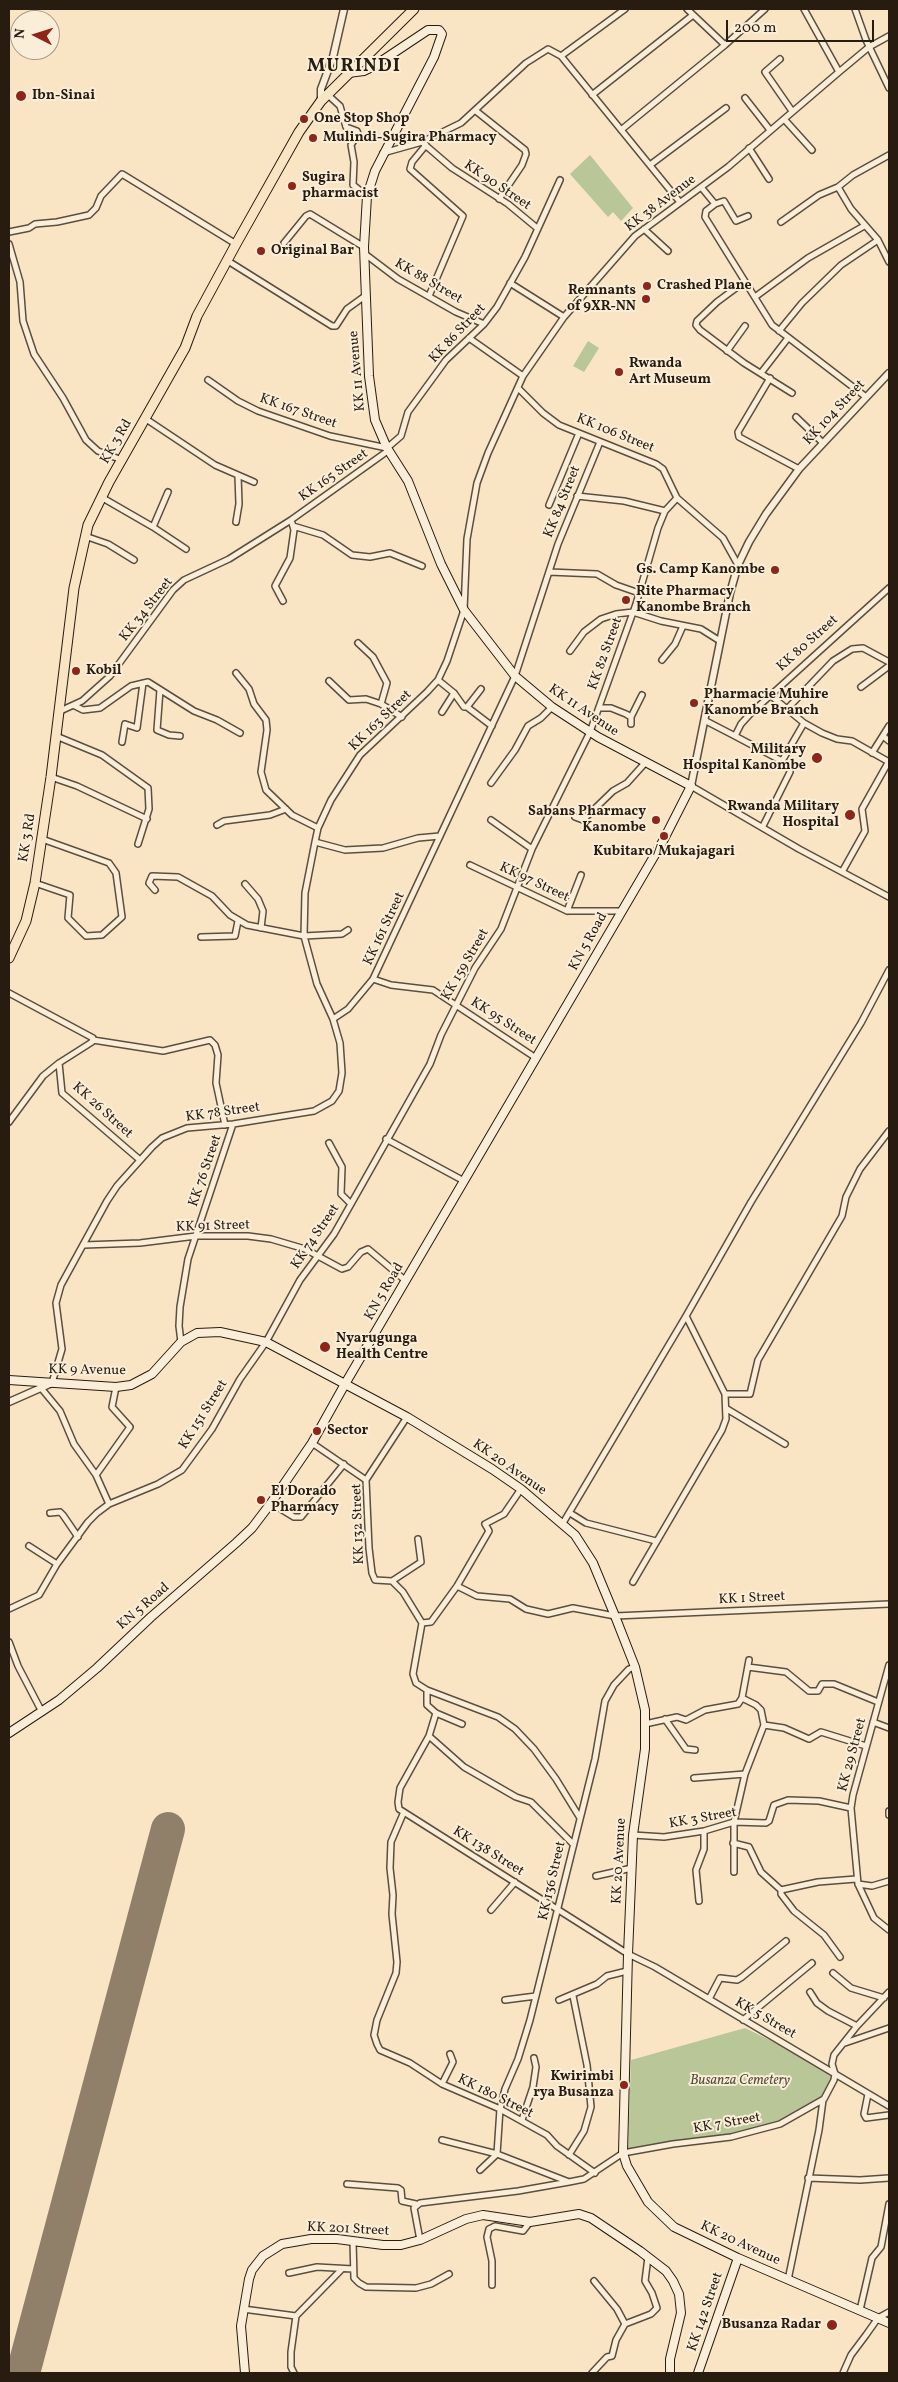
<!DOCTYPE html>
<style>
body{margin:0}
#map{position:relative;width:898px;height:2382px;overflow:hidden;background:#f9e5c4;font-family:Vollkorn,serif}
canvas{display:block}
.frame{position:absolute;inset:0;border:10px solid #281c11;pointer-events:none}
.north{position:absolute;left:10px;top:10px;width:50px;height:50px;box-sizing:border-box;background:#fbeed9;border:1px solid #a79a89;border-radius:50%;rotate:275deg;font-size:14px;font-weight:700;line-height:20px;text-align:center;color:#281c11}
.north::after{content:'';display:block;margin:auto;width:18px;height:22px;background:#8f2418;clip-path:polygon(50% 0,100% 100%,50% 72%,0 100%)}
.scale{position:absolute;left:726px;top:20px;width:148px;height:22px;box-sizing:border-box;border:2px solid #281c11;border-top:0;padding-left:6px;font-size:15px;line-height:18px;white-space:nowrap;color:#281c11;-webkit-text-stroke:4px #fbeed9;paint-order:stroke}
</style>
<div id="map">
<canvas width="898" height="2382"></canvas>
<div class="frame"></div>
<div class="north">N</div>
<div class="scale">200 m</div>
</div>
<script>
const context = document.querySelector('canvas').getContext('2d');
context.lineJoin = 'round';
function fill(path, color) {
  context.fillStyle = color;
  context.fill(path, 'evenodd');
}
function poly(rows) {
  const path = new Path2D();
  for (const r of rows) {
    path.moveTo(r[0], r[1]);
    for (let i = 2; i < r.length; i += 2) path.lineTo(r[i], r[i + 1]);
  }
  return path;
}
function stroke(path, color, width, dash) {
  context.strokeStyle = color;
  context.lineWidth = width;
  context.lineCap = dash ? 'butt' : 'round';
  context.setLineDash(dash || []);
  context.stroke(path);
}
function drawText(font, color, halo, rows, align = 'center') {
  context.font = font + ' Vollkorn,serif';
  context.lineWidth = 4;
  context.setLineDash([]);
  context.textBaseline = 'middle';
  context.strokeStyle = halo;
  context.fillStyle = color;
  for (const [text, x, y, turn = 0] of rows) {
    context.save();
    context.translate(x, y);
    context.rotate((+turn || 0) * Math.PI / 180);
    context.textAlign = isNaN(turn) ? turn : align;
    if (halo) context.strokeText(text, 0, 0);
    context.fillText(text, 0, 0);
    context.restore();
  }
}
fill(poly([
 [590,155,633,208,621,221,613,212,608,217,570,174],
 [588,341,599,348,584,372,573,366],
 [745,2028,790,2050,830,2074,831,2078,826,2093,819,2100,777,2123,706,2141,628,2153,631,2060]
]), '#b8c698');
stroke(poly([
 [23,2373,168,1829]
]), '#90806a', 34);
const minor = poly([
 [687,9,725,45],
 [804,9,839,72],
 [855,9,866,40,889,88],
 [561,56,625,9],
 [780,59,765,72,792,111],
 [328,95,340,106,346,127,357,131,358,134,351,145,354,162,353,185,367,196],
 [592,95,693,15],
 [745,98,770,130],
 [476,111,525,150,526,154,522,165,499,199],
 [784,119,812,150],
 [621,130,725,45,765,9],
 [424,144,452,168,508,204,537,228],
 [426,145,412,162,410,169,463,216,429,296],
 [749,148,769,179],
 [383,153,422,142,461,123,526,63,548,49,561,56,679,201],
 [889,155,853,175,838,187,851,209,878,240,889,262],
 [650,165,726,108],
 [701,187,715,204,706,211,705,217,772,325,866,397],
 [715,204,724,201,736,221,748,216],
 [781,222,819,195,838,187],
 [644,229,668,251],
 [9,232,29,228,35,224,57,222,89,215,96,208,101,196,122,174,236,244],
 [284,243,306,216,310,214,364,247],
 [9,244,20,282,23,321,34,354,63,398,86,440,98,451,122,460],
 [365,254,398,279,456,312,484,324],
 [228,261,332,326,336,326,347,309,365,296],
 [744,282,717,302,697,321,696,325,700,330,744,363,792,393],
 [510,283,564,317],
 [755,297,808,258,864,226],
 [779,331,802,303,841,265,878,240],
 [469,338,523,376],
 [727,351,745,326],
 [761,373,788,338],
 [770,378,738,432,739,437,799,469],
 [208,380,238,401,258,411,330,436,387,448,401,436,408,412,446,360,484,324,497,307,525,257,560,180],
 [518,388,543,413,559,425,656,464,663,469,677,498,723,538,738,565],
 [796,417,823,443],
 [146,419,215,465,254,482],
 [577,496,624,501,665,511],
 [101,497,153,527,168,492],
 [549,505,579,433],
 [236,522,239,504,238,476],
 [293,526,323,535,352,555,370,557,390,553,422,566],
 [153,527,186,549],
 [85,536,108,544,134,560],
 [549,572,597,574,616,585,639,593],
 [283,601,275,586,290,558,294,530,292,523],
 [358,643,373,657,387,683,381,704],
 [570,651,584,632,601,619,616,614,633,612,661,621,701,629,720,641],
 [662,660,675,644,683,626],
 [236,673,249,689,254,704,266,720,267,730,261,772,266,790,292,815,318,828],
 [438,680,454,693,464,707,467,707,481,689],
 [329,681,349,700,366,699,381,704,402,717],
 [861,687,889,666],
 [160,690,157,730,169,735,180,736],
 [770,695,804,723,822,733,837,739,852,741,889,762],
 [75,706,83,710,100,708,131,686,148,682,194,711,217,720,240,733],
 [467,707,492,726],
 [599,708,611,708,626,714,631,717,631,724],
 [787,709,833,661,852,649,863,648,889,662],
 [58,712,82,701,110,676,173,590,184,580,229,559,291,520,389,450],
 [442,712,454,693],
 [631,717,642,695],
 [706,721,735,736,741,724,751,713,889,588],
 [56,736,102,755,148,788,149,809,138,844],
 [735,736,782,761,804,723],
 [883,736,889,741],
 [122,742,125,724,137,728,143,683],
 [872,753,889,726],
 [51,777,77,786,147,819],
 [491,783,515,750,528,726,541,718,552,707],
 [691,786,799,849,889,897],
 [575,817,583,820,613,791,627,783,645,763],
 [491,820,532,849],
 [217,825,224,821,270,815,286,809],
 [763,826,790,772,790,769,782,761],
 [315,842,345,850,383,848,418,838,440,836],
 [470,865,567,911,620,911],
 [842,872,865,831,862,809,889,761],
 [35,883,70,895,68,918,86,936,102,935,122,917,116,873,109,863,42,839],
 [245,884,258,899,263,911,261,928],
 [155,890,149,883,152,876,178,877,212,896,230,915,247,925,304,936,342,934,348,930],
 [567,911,581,875],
 [201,937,235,936,238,921],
 [373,979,391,985,433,990,536,1058],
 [9,993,93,1038,92,1042,59,1063,62,1093,140,1160],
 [333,1019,348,1009,373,979,515,676,558,544,600,442],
 [93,1040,163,1051,210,1040,215,1045,218,1055,216,1083,225,1125],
 [9,1122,43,1076,59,1063],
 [386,1139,464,1181],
 [351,1204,430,1064,441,1035,475,968,501,929,532,849,590,732,636,604,658,528,665,511,677,498],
 [84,1245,140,1243,196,1236,248,1236,271,1239,305,1249,342,1269,348,1267,361,1252,368,1249,406,1281],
 [181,1342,179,1326,180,1307,188,1259,233,1124],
 [52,1383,62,1349,56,1303,61,1285,107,1201,117,1186,152,1147,162,1138,187,1128,233,1124,314,1111,332,1101,339,1091,342,1073,340,1043,333,1019,317,984,304,936,305,893,315,842,318,828,331,800,360,755,427,692,438,680,447,661,464,610,467,539,477,483,488,453,523,376,564,317,635,236,728,167,839,72,869,47,889,36],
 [41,1388,60,1411,74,1444,96,1475],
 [725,1394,750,1394,758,1360,842,1216,846,1197,860,1169,889,1131],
 [727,1409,785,1444],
 [312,1443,366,1480],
 [271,1503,294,1517,301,1517,344,1464],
 [109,1504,96,1475,130,1427,112,1407,116,1387],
 [50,1513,60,1512,63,1515,78,1537],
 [570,1513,586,1523,656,1541],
 [563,1523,686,1316],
 [418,1539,421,1562,392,1581,403,1592,422,1623,413,1674,416,1683,427,1690,427,1705,436,1713,429,1736,400,1788,398,1802,399,1809,628,1954,655,1967,889,2106],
 [29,1546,57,1564],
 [392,1581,375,1580,372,1573,369,1548,366,1480,407,1417],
 [633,1582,722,1430,726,1419,725,1394,686,1316,751,1202,861,1023,889,970],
 [457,1586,477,1596,510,1599,526,1609,548,1614,573,1608,615,1616,889,1604],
 [9,1609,39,1595,57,1564,88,1522,97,1513,109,1504,158,1484,182,1470,212,1429,240,1379,266,1342,300,1280,334,1234,351,1204,341,1194,342,1167,329,1143],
 [422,1623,431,1622,457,1586,489,1531,485,1524,504,1514,521,1489],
 [9,1642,18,1666,42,1712],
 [889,1665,853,1795,851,1808,858,1884,874,1918,889,1930],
 [635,1667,629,1669,614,1685,605,1701,595,1759,530,2020,518,2059,505,2089,500,2109,497,2154,569,2182,584,2179,623,2153,673,2144,731,2137,780,2124,824,2099,834,2080,835,2074,832,2064,834,2055,857,2026,889,1992],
 [748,1667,786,1672,809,1691,818,1691,822,1684,834,1684,878,1702],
 [427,1690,498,1717,515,1729,534,1749,556,1779,580,1818],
 [742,1698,756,1705,761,1710,764,1725],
 [436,1713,462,1724],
 [665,1719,686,1749,695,1750],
 [873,1722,889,1728],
 [645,1724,677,1717,686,1720,705,1710,738,1704,742,1698,749,1660],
 [429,1736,464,1767,516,1797,531,1802,573,1844],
 [694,1778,745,1774],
 [889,1811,889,1815],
 [403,1814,391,1842,390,1868,393,1895,392,1914,397,1962,396,1973,377,2020,374,2035,377,2044,380,2050,410,2063,442,2084,500,2109,547,2135,557,2146,595,2173],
 [633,1835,664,1837,704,1831,734,1822,766,1823,769,1821,774,1805,788,1800,819,1801,851,1808],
 [733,1843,749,1847,761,1872,781,1890,781,1894,794,1911,824,1935,840,1957],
 [734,1872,734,1822,745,1774,764,1725,784,1728,809,1739,821,1732,866,1746],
 [596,1876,632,1868],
 [858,1884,872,1886,889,1881],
 [781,1890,818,1882,856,1879],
 [699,1901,696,1870,704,1849,704,1831],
 [491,1910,515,1882],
 [833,1973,851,1988,884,1998],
 [810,1992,817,2003,828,2011,857,2026],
 [709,1999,720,1978,737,1980,742,1977,786,1941],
 [505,2000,536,1996],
 [559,2000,597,1984,607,1976,627,1971],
 [743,2020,812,1963],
 [845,2043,889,2028],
 [442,2084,453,2062,450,2054],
 [868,2094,864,2114,866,2118,889,2115],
 [522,2120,533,2087,536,2067,534,2058],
 [442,2140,497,2154,480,2170],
 [569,2155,584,2131,591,2107,587,2065,573,1996],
 [808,2178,860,2180,889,2178],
 [347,2184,398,2188,401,2190,402,2201,416,2204],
 [420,2240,414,2208,420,2203,518,2191,569,2182],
 [353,2241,354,2278,359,2283,366,2287,416,2288,431,2284,449,2274],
 [289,2273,317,2267,353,2269],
 [788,2280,819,2130,823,2100],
 [594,2281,617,2309,625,2324],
 [492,2285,492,2261,487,2237,489,2229,495,2226,523,2231,530,2222],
 [243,2309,296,2316,342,2269],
 [860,2310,872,2258,881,2247,889,2204],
 [294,2373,291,2367,291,2352,296,2316],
 [592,2373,607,2357,612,2356,616,2340,625,2324,651,2314,657,2308,652,2293,645,2281,648,2257],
 [843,2373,851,2355,866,2335,878,2318,889,2312]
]);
const tertiary = poly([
 [321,101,321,89,333,57,344,9],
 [691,786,730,593,738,565,749,542,766,514,799,469,889,373],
 [9,1402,52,1383]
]);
const secondary = poly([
 [9,1380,116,1387,131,1385,152,1374,181,1342,197,1333,220,1332,266,1342,407,1417,492,1469,521,1489,575,1535,593,1563,615,1616,635,1667,645,1710,645,1749,633,1835,628,1954,623,2153,627,2166,648,2202,674,2227,738,2258,889,2323],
 [9,1733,59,1700,97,1668,151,1617,236,1543,252,1528,271,1503,312,1443,345,1384,663,841,691,786,598,737,552,707,515,676,464,610,441,564,408,481,387,448,375,420,369,376,364,247,367,196,375,171,434,57,442,34,439,30,428,30,374,66,364,71,348,73],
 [245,2373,241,2326,249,2279,252,2270,263,2256,282,2244,311,2239,337,2239,383,2245,401,2245,420,2240,466,2219,483,2215,530,2222,579,2214,591,2218,640,2251,666,2271,673,2281,679,2294,681,2313,670,2359,670,2373],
 [698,2373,738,2258]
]);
const trunk = poly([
 [9,958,26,921,35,883,51,777,74,588,88,525,109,482,185,348,197,316,236,244,299,132,321,101,414,9]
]);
stroke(minor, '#5c4e3e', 8);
stroke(tertiary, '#5c4e3e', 9);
stroke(secondary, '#281c11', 10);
stroke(trunk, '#281c11', 11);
stroke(minor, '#fbeed9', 5);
stroke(tertiary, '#fbeed9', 6);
stroke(secondary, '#fbeed9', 8);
stroke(trunk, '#f9e5c4', 9);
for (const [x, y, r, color] of [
 [21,96,6,"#8f2418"],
 [304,119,5,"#8f2418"],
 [313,138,5,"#8f2418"],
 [292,186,5,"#8f2418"],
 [261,251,5,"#8f2418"],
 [647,286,5,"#8f2418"],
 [646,299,5,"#8f2418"],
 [619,372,5,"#8f2418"],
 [775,570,5,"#8f2418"],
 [626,600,5,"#8f2418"],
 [76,671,5,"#8f2418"],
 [694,703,5,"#8f2418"],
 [817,758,6,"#8f2418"],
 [850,815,6,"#8f2418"],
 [656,820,5,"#8f2418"],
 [664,836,5,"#8f2418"],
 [325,1347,6,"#8f2418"],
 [317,1431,5,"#8f2418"],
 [261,1500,5,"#8f2418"],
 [624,2085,5,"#8f2418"],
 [832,2325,6,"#8f2418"]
]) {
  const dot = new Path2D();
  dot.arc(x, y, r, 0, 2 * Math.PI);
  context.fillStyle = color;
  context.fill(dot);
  stroke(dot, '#fbeed9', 2);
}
drawText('bold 14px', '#281c11', '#fbeed9', [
 ["Ibn-Sinai",32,96],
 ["One Stop Shop",314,119],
 ["Mulindi-Sugira Pharmacy",323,138],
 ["Sugira",302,178],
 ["pharmacist",302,194],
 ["Original Bar",271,251],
 ["Crashed Plane",657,286],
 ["Remnants",636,291,"right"],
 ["of 9XR-NN",636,307,"right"],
 ["Rwanda",629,364],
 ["Art Museum",629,380],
 ["Gs. Camp Kanombe",765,570,"right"],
 ["Rite Pharmacy",636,592],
 ["Kanombe Branch",636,608],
 ["Kobil",86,671],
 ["Pharmacie Muhire",704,695],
 ["Kanombe Branch",704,711],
 ["Military",806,750,"right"],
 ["Hospital Kanombe",806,766,"right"],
 ["Rwanda Military",839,807,"right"],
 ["Hospital",839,823,"right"],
 ["Sabans Pharmacy",646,812,"right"],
 ["Kanombe",646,828,"right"],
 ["Kubitaro/Mukajagari",664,852,"center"],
 ["Nyarugunga",336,1339],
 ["Health Centre",336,1355],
 ["Sector",327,1431],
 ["El Dorado",271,1492],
 ["Pharmacy",271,1508],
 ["Kwirimbi",614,2077,"right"],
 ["rya Busanza",614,2093,"right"],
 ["Busanza Radar",821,2325,"right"]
], 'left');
drawText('14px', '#281c11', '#fbeed9', [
 ["KK 90 Street",497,186,34],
 ["KK 38 Avenue",661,204,-37],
 ["KK 88 Street",428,282,30],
 ["KK 86 Street",458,334,-47],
 ["KK 11 Avenue",358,371,-95],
 ["KK 167 Street",298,412,19],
 ["KK 104 Street",835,413,-47],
 ["KK 106 Street",615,434,22],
 ["KK 3 Rd",117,442,-60],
 ["KK 165 Street",334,476,-35],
 ["KK 84 Street",563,502,-68],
 ["KK 34 Street",147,610,-52],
 ["KK 80 Street",808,644,-42],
 ["KK 82 Street",606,654,-70],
 ["KK 11 Avenue",583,711,34],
 ["KK 163 Street",381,721,-44],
 ["KK 3 Rd",28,838,-81],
 ["KK 97 Street",534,883,25],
 ["KK 161 Street",385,929,-65],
 ["KN 5 Road",589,942,-61],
 ["KK 159 Street",466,965,-60],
 ["KK 95 Street",503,1022,33],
 ["KK 26 Street",102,1111,42],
 ["KK 78 Street",223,1113,-8],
 ["KK 76 Street",206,1171,-71],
 ["KK 91 Street",213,1227,-2],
 ["KK 74 Street",316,1237,-56],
 ["KN 5 Road",385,1292,-60],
 ["KK 9 Avenue",87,1371,1],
 ["KK 151 Street",204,1415,-58],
 ["KK 20 Avenue",509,1468,35],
 ["KK 132 Street",359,1524,-92],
 ["KK 1 Street",752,1599,-3],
 ["KN 5 Road",144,1607,-41],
 ["KK 29 Street",853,1755,-75],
 ["KK 3 Street",703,1819,-10],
 ["KK 138 Street",488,1852,32],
 ["KK 20 Avenue",620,1861,-87],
 ["KK 136 Street",553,1881,-77],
 ["KK 5 Street",765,2019,30],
 ["KK 180 Street",495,2097,26],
 ["KK 7 Street",727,2124,-10],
 ["KK 201 Street",348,2230,3],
 ["KK 20 Avenue",740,2244,25],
 ["KK 142 Street",706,2312,-71]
]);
drawText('italic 14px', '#534f3a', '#fbeed9', [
 ["Busanza Cemetery",740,2081]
]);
context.letterSpacing = '1px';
drawText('bold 19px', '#281c11', '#fbeed9', [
 ["MURINDI",354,68]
]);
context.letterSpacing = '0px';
</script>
